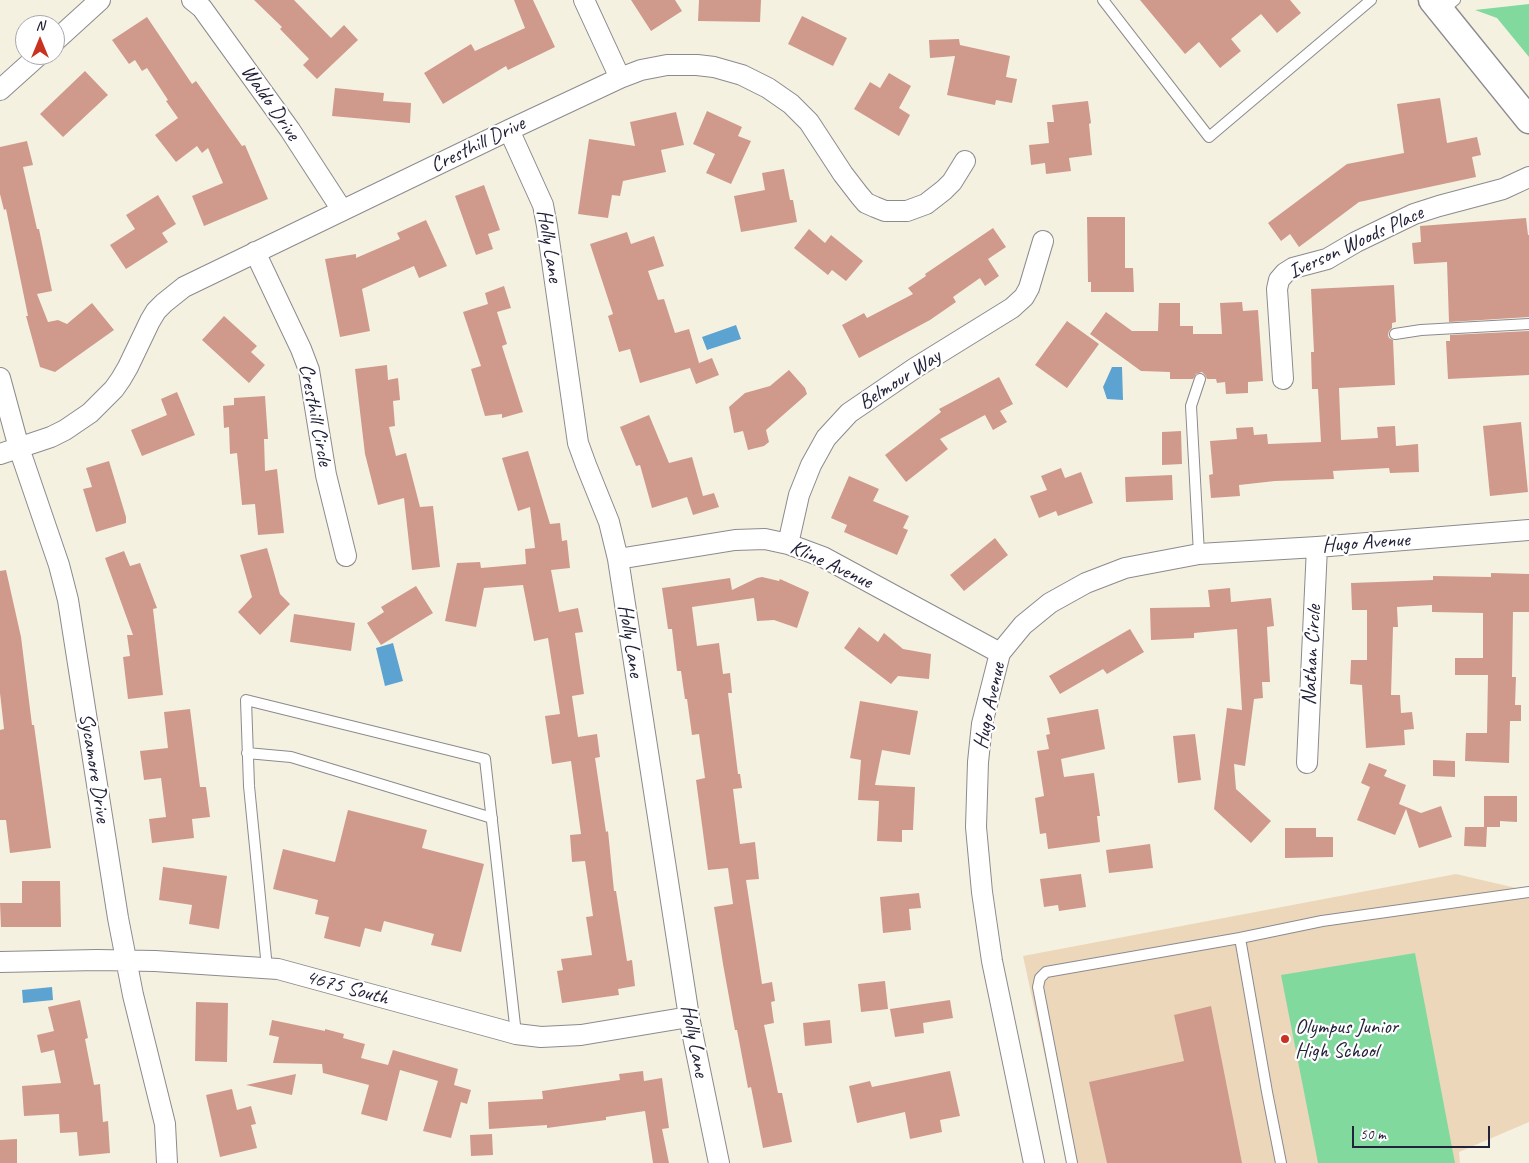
<!DOCTYPE html>
<style>
body{margin:0}
#map{position:relative;width:1529px;height:1163px;overflow:hidden;background:#f5f1e1;font-family:Caveat,sans-serif}
canvas{display:block}
.north{position:absolute;left:15px;top:15px;width:50px;height:50px;box-sizing:border-box;background:#fff;border:1px solid #a7a7b1;border-radius:50%;rotate:0deg;font-size:14px;font-weight:700;line-height:20px;text-align:center;color:#22223b}
.north::after{content:'';display:block;margin:auto;width:18px;height:22px;background:#c8321e;clip-path:polygon(50% 0,100% 100%,50% 72%,0 100%)}
.scale{position:absolute;left:1352px;top:1126px;width:138px;height:22px;box-sizing:border-box;border:2px solid #22223b;border-top:0;padding-left:6px;font-size:15px;line-height:18px;white-space:nowrap;color:#22223b;-webkit-text-stroke:4px #fff;paint-order:stroke}
</style>
<div id="map">
<canvas width="1529" height="1163"></canvas>
<div class="north">N</div>
<div class="scale">50 m</div>
</div>
<script>
const context = document.querySelector('canvas').getContext('2d');
context.lineJoin = 'round';
function fill(path, color) {
  context.fillStyle = color;
  context.fill(path, 'evenodd');
}
function poly(rows) {
  const path = new Path2D();
  for (const r of rows) {
    path.moveTo(r[0], r[1]);
    for (let i = 2; i < r.length; i += 2) path.lineTo(r[i], r[i + 1]);
  }
  return path;
}
function stroke(path, color, width, dash) {
  context.strokeStyle = color;
  context.lineWidth = width;
  context.lineCap = dash ? 'butt' : 'round';
  context.setLineDash(dash || []);
  context.stroke(path);
}
function drawText(font, color, halo, rows, align = 'center') {
  context.font = font + ' Caveat,sans-serif';
  context.lineWidth = 4.5;
  context.setLineDash([]);
  context.textBaseline = 'middle';
  context.strokeStyle = halo;
  context.fillStyle = color;
  for (const [text, x, y, turn = 0] of rows) {
    context.save();
    context.translate(x, y);
    context.rotate((+turn || 0) * Math.PI / 180);
    context.textAlign = isNaN(turn) ? turn : align;
    if (halo) context.strokeText(text, 0, 0);
    context.fillText(text, 0, 0);
    context.restore();
  }
}
fill(poly([
 [1456,874,1529,891,1529,1122,1459,1152,1460,1163,1068,1163,1023,956]
]), '#edd7bb');
fill(poly([
 [1529,4,1529,57,1497,18,1475,10],
 [1415,953,1455,1163,1318,1163,1281,975]
]), '#81d99e');
fill(poly([
 [736,325,741,339,707,350,702,337],
 [1112,367,1122,367,1123,400,1107,399,1103,387],
 [393,643,403,681,385,686,376,648],
 [52,987,53,1000,23,1003,22,990]
]), '#5ca3d2');
fill(poly([
 [254,0,294,0,331,38,344,25,358,40,317,79,303,65,309,59,280,29,282,27],
 [514,0,533,0,555,47,508,70,506,66,443,104,424,73,471,44,475,51,525,28],
 [631,0,675,0,682,11,651,31],
 [699,0,761,0,760,22,698,21],
 [1140,0,1290,0,1301,13,1277,33,1261,14,1231,39,1241,51,1220,68,1199,42,1185,54],
 [802,16,847,38,833,66,788,44],
 [147,17,192,84,196,81,242,146,245,145,268,199,204,226,192,196,223,183,208,148,202,153,197,146,176,162,155,135,178,118,166,101,168,100,147,68,142,71,135,60,129,64,112,40],
 [959,39,960,45,1010,56,1006,77,1017,79,1012,103,996,100,995,105,947,95,955,56,930,58,929,40],
 [85,71,108,95,63,137,40,114],
 [889,73,911,86,899,108,910,115,899,136,854,109,870,82,880,88],
 [335,88,384,93,383,101,411,103,410,123,332,116],
 [1440,98,1447,143,1477,137,1481,155,1472,157,1476,177,1359,202,1299,247,1290,234,1281,241,1268,223,1347,164,1404,153,1397,104],
 [1088,101,1091,123,1089,124,1092,155,1069,158,1071,171,1046,174,1045,163,1031,165,1029,145,1049,143,1047,122,1054,122,1052,105],
 [707,111,742,127,738,136,751,141,731,184,706,173,715,154,693,144],
 [676,112,684,145,661,150,666,172,623,181,620,196,612,195,608,218,578,214,589,139,635,146,630,122],
 [27,141,33,165,23,167,37,229,39,229,52,291,37,294,48,322,58,320,67,324,92,303,114,330,55,372,40,367,26,316,28,316,6,209,4,210,0,194,0,147],
 [784,169,790,200,793,200,797,222,741,232,734,196,765,190,762,173],
 [484,185,500,230,488,234,493,249,476,255,455,196],
 [158,195,176,224,162,233,168,242,126,269,110,245,135,229,126,215],
 [1087,217,1125,217,1125,268,1133,268,1134,292,1091,292,1091,282,1088,282],
 [1526,218,1528,235,1529,235,1529,317,1449,322,1447,262,1414,264,1412,243,1421,242,1420,226],
 [426,220,447,266,419,278,414,266,362,289,370,331,340,337,325,259,356,254,356,258,400,239,397,233],
 [993,228,1006,247,988,259,999,276,985,286,980,278,953,297,956,302,930,320,859,358,842,325,864,313,867,318,913,294,908,288,926,276,925,274],
 [809,229,825,243,831,235,863,261,846,281,832,270,828,275,794,248],
 [627,232,631,244,654,236,664,266,648,271,658,300,664,299,675,333,689,329,699,363,712,358,719,375,696,384,690,368,640,383,630,349,619,352,608,316,613,314,590,244],
 [1394,285,1396,322,1392,323,1392,328,1389,331,1388,335,1389,338,1393,340,1395,385,1339,388,1341,440,1378,438,1377,427,1395,426,1396,446,1418,444,1419,472,1390,473,1389,468,1333,471,1334,479,1275,481,1239,485,1240,496,1211,498,1209,475,1213,474,1210,441,1237,439,1236,428,1253,427,1254,435,1267,434,1268,444,1321,442,1318,389,1312,389,1311,352,1314,352,1311,289],
 [504,286,511,308,497,312,507,344,502,346,523,412,502,418,502,414,485,416,471,369,481,366,463,312,488,304,485,293],
 [1242,302,1243,311,1258,310,1263,381,1248,382,1248,393,1226,394,1225,382,1217,383,1216,379,1207,379,1205,375,1202,372,1196,374,1193,379,1170,379,1170,372,1141,371,1090,334,1106,312,1132,331,1158,331,1159,303,1180,303,1180,326,1193,326,1193,334,1222,334,1220,303],
 [224,316,257,346,251,352,265,365,249,383,202,340],
 [1067,321,1099,344,1067,388,1035,365],
 [1529,331,1529,375,1448,379,1446,341,1450,341,1450,335],
 [387,365,388,380,398,378,400,400,393,401,395,426,389,427,396,456,406,453,420,507,433,506,440,567,412,570,404,498,378,505,365,454,355,369],
 [789,370,805,388,807,394,766,430,769,442,764,446,748,450,743,431,734,433,729,407,745,393,770,386],
 [999,377,1013,404,1000,411,1007,422,993,430,985,415,940,439,948,449,906,482,885,455,941,412,939,409],
 [177,392,195,435,142,456,131,430,167,415,161,399],
 [265,396,268,439,264,439,265,471,277,469,284,533,258,535,255,504,242,505,237,453,230,454,229,427,224,428,223,406,234,405,234,398],
 [649,415,669,463,692,457,703,496,714,493,719,507,693,515,687,497,652,508,640,465,636,466,620,427],
 [1521,422,1528,492,1490,496,1483,426],
 [1181,431,1182,464,1162,465,1162,432],
 [528,451,550,524,560,523,562,541,567,540,570,568,551,570,559,612,578,608,583,632,575,633,584,694,572,696,578,737,597,734,600,757,595,758,606,832,608,831,614,891,616,891,627,961,632,960,635,986,618,989,619,995,562,1003,557,971,563,970,561,959,592,955,586,917,593,916,585,861,572,862,570,835,581,834,571,761,552,764,545,716,560,714,548,638,534,641,523,585,484,588,476,627,445,621,457,563,480,562,481,568,526,564,525,549,535,548,530,507,518,511,502,458],
 [109,461,126,517,126,523,96,532,83,489,92,487,86,468],
 [1061,468,1065,478,1081,472,1093,503,1058,516,1056,511,1039,518,1030,496,1047,490,1041,476],
 [1172,475,1173,500,1126,502,1125,477],
 [849,476,879,489,873,501,909,516,903,528,908,530,897,555,844,532,847,525,831,518],
 [995,538,1008,555,964,591,950,575],
 [267,548,280,594,290,604,260,635,238,612,252,597,240,555],
 [124,551,130,566,140,563,157,608,153,609,163,695,128,699,123,657,130,656,127,635,133,635,105,558],
 [6,570,21,637,32,725,34,725,51,848,10,853,6,820,0,820,0,730,4,729,0,693,0,571],
 [1491,573,1529,574,1529,612,1513,612,1512,677,1516,677,1515,705,1521,705,1521,721,1510,721,1509,763,1465,761,1466,733,1487,733,1488,675,1455,675,1455,658,1483,658,1483,613,1432,612,1432,605,1397,607,1398,627,1393,627,1391,695,1400,695,1401,713,1412,712,1414,729,1404,730,1405,745,1366,748,1362,685,1350,684,1351,660,1367,660,1367,610,1352,610,1351,583,1433,580,1433,576,1491,577],
 [762,577,779,581,780,579,809,592,797,628,774,620,757,621,754,598,692,607,697,646,719,643,723,674,730,673,732,693,728,693,738,774,740,774,742,788,733,789,740,844,755,842,759,879,746,880,762,984,772,982,775,1001,771,1002,774,1023,764,1025,778,1093,782,1093,792,1142,763,1148,751,1087,748,1088,737,1030,735,1030,723,964,714,907,733,904,728,868,708,870,696,780,705,778,699,734,692,735,687,699,685,699,681,671,677,671,672,629,668,629,662,588,730,578,732,590,757,578],
 [416,586,433,613,381,645,367,623,384,612,381,607],
 [1230,588,1231,602,1271,598,1274,626,1267,627,1270,682,1262,682,1263,698,1254,699,1245,766,1234,764,1236,789,1271,821,1251,843,1214,809,1227,708,1242,710,1237,629,1194,633,1194,638,1151,640,1150,608,1210,607,1208,590],
 [294,614,355,623,351,651,290,642],
 [859,627,878,642,884,633,903,649,931,654,929,679,898,676,891,684,844,648],
 [1130,629,1144,652,1107,674,1103,669,1060,694,1049,676],
 [860,701,918,711,910,755,882,750,875,785,915,787,913,830,902,830,902,842,877,841,879,801,858,800,861,760,850,758],
 [190,709,200,787,206,787,210,817,192,819,194,838,152,843,149,819,166,817,161,778,144,780,140,751,168,748,164,712],
 [1098,709,1105,749,1061,759,1064,777,1094,773,1100,816,1097,816,1100,842,1048,849,1046,833,1040,834,1035,798,1044,796,1037,751,1049,749,1046,735,1050,734,1047,718],
 [1195,734,1201,780,1178,783,1173,736],
 [1433,760,1455,761,1455,777,1433,776],
 [1369,763,1387,770,1384,776,1406,785,1399,804,1421,813,1441,806,1452,837,1419,848,1406,809,1395,835,1357,820,1370,787,1361,783],
 [1484,796,1517,796,1517,822,1500,821,1500,827,1484,827],
 [348,810,427,830,422,848,484,864,461,952,431,945,434,934,384,921,381,932,365,928,360,947,324,938,329,917,315,914,318,900,273,889,283,849,335,862],
 [1465,827,1487,827,1486,847,1464,846],
 [1285,828,1316,828,1316,837,1333,837,1333,857,1285,858],
 [1150,844,1153,868,1109,873,1106,850],
 [163,867,227,876,219,929,189,924,192,905,159,900],
 [1081,874,1086,907,1059,911,1058,905,1044,907,1040,879],
 [22,881,60,881,61,927,1,927,0,903,22,903],
 [919,893,921,908,909,909,911,930,883,933,880,897],
 [885,981,888,1009,861,1012,858,984],
 [80,1000,88,1038,85,1039,94,1085,100,1084,103,1122,108,1121,110,1153,79,1156,77,1132,60,1133,59,1114,24,1116,22,1086,61,1083,54,1050,41,1053,37,1035,54,1031,48,1007],
 [950,1000,953,1018,923,1023,924,1033,895,1037,890,1009],
 [196,1002,228,1003,227,1062,195,1061],
 [1211,1006,1242,1163,1107,1163,1089,1082,1184,1061,1174,1015],
 [272,1020,325,1031,325,1029,344,1034,343,1038,365,1044,361,1058,388,1065,393,1050,458,1069,454,1085,471,1090,467,1104,461,1102,451,1138,423,1131,438,1081,400,1070,387,1121,361,1114,369,1085,323,1073,322,1064,273,1063,279,1037,269,1035],
 [830,1020,832,1043,805,1046,803,1023],
 [643,1071,644,1081,662,1078,669,1128,662,1129,669,1163,653,1163,645,1111,606,1117,606,1120,547,1128,547,1125,489,1129,488,1102,543,1099,542,1091,620,1080,619,1074],
 [950,1071,960,1116,940,1120,942,1132,910,1139,905,1112,857,1123,849,1086,870,1081,872,1087],
 [296,1074,292,1095,246,1085],
 [232,1089,237,1110,251,1106,256,1124,251,1125,257,1148,220,1157,206,1095],
 [492,1134,493,1155,471,1156,470,1135],
 [17,1139,17,1163,0,1163,0,1140]
]), '#cf9a8c');
const service = poly([
 [1103,0,1209,137,1371,0],
 [1442,11,1455,0],
 [1395,334,1421,330,1529,324],
 [1199,554,1191,406,1200,379],
 [247,753,291,757,492,818],
 [1240,938,1267,1092,1281,1163],
 [267,968,249,786,246,700,485,759,516,1034],
 [1072,1163,1038,987,1040,978,1046,972,1240,938,1322,921,1529,892]
]);
const minor = poly([
 [192,0,202,8,290,130,342,210],
 [584,0,620,78],
 [55,41,100,0],
 [0,90,39,55],
 [509,130,543,205,547,226,578,443,586,465,609,522,618,559,689,1017,719,1163],
 [255,252,301,349,309,370,326,475,346,556],
 [0,378,19,448,59,565,68,600,118,918,133,995,165,1124,167,1163],
 [1283,379,1277,289,1279,280,1285,273,1293,268,1327,259,1356,242,1414,214,1439,206,1503,189,1529,177],
 [0,454,51,437,65,430,90,413,114,389,121,379,128,367,150,321,156,311,164,303,184,287,509,130,620,78,641,70,667,65,697,65,714,67,742,75,768,88,791,104,809,122,843,174,860,196,866,203,875,207,885,211,907,211,926,204,944,190,952,182,965,161],
 [788,544,799,495,811,465,826,438,849,413,915,368,1012,308,1024,297,1029,288,1043,241],
 [618,559,735,540,765,539,788,544,823,557,1000,653],
 [1307,763,1317,547],
 [0,962,97,960,155,961,278,969,498,1029,516,1034,541,1037,581,1035,689,1017],
 [1034,1163,992,961,982,892,976,827,978,762,982,724,1000,653,1023,625,1050,603,1086,583,1125,568,1199,554,1317,547,1529,530]
]);
const tertiary = poly([
 [1432,0,1529,120]
]);
stroke(service, '#8c8a8e', 12);
stroke(minor, '#8c8a8e', 22);
stroke(tertiary, '#8c8a8e', 29);
stroke(service, '#fff', 10);
stroke(minor, '#fff', 20);
stroke(tertiary, '#fff', 26);
for (const [x, y, r, color] of [
 [1285,1039,5,"#c8321e"]
]) {
  const dot = new Path2D();
  dot.arc(x, y, r, 0, 2 * Math.PI);
  context.fillStyle = color;
  context.fill(dot);
  stroke(dot, '#fff', 2);
}
drawText('21px', '#22223b', '#fff', [
 ["Waldo Drive",270,103,55],
 ["Cresthill Drive",478,145,-26],
 ["Iverson Woods Place",1356,243,-25],
 ["Holly Lane",549,246,81],
 ["Belmour Way",900,380,-33],
 ["Cresthill Circle",315,415,79],
 ["Hugo Avenue",1366,543,-4],
 ["Kline Avenue",831,565,25],
 ["Holly Lane",630,641,81],
 ["Nathan Circle",1312,655,-87],
 ["Hugo Avenue",990,706,-78],
 ["Sycamore Drive",94,768,81],
 ["4675 South",347,988,15],
 ["Holly Lane",694,1041,79]
]);
drawText('21px', '#22223b', '#fff', [
 ["Olympus Junior",1295,1027],
 ["High School",1295,1051]
], 'left');
</script>
